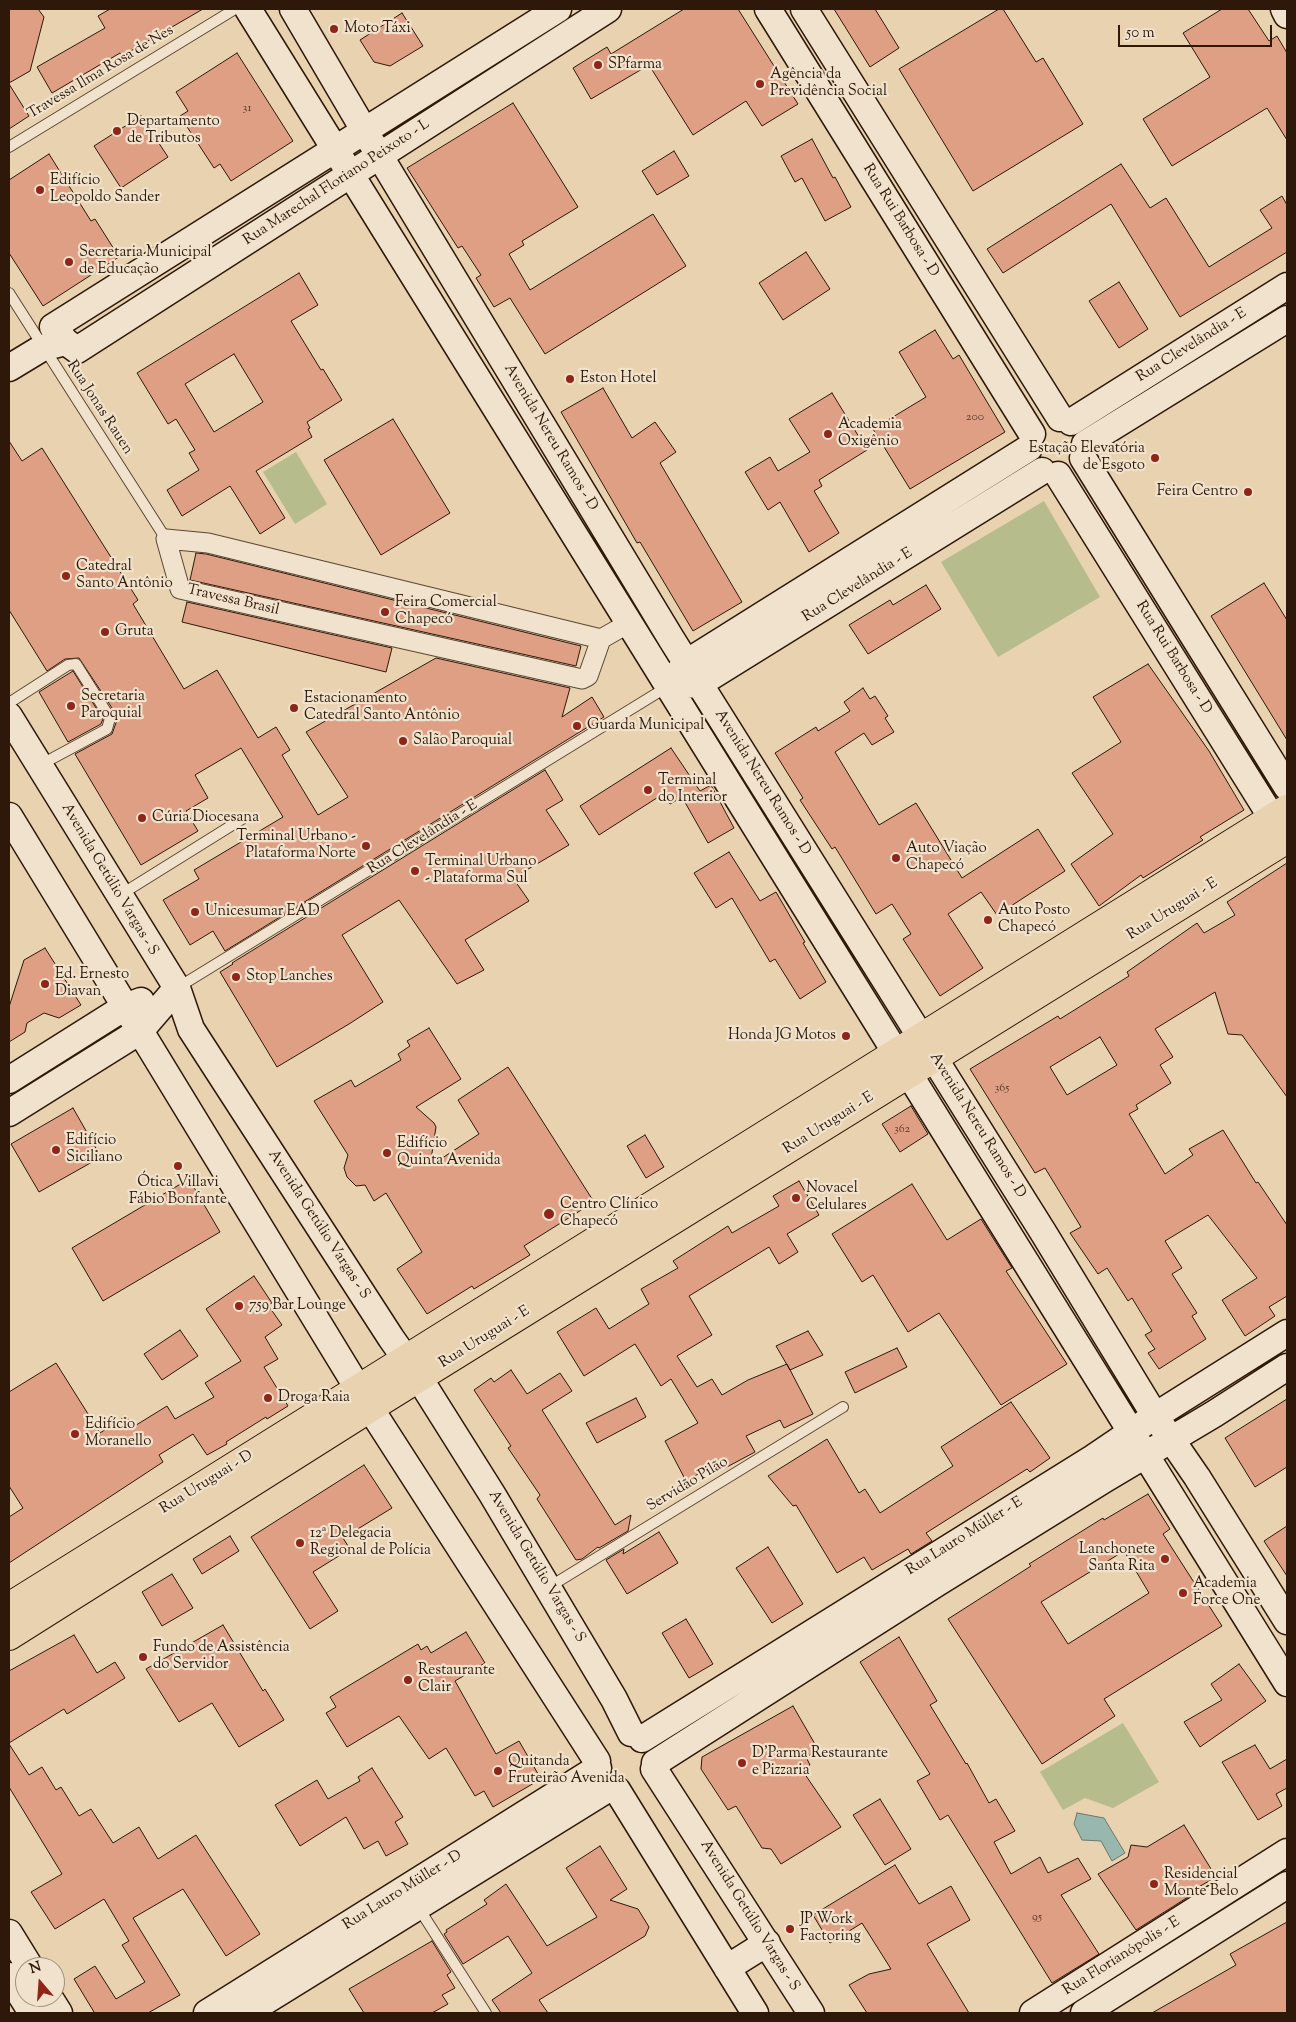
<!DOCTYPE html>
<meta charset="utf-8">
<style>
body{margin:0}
#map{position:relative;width:1296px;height:2022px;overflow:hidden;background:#e8d2b0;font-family:"Sorts Mill Goudy",serif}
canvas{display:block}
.frame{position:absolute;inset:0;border:10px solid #2d1809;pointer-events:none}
.north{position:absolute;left:15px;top:1957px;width:50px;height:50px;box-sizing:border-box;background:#f0e2cc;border:1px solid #a2917e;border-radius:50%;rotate:342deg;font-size:14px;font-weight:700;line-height:20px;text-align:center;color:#2d1809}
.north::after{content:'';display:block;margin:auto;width:18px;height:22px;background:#8f2418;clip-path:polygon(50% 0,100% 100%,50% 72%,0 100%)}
.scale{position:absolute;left:1118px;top:25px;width:154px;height:22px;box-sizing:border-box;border:2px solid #2d1809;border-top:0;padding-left:6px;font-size:15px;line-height:18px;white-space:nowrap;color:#2d1809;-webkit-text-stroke:4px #f0e2cc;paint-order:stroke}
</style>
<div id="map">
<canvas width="1296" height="2022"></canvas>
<div class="frame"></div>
<div class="north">N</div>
<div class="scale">50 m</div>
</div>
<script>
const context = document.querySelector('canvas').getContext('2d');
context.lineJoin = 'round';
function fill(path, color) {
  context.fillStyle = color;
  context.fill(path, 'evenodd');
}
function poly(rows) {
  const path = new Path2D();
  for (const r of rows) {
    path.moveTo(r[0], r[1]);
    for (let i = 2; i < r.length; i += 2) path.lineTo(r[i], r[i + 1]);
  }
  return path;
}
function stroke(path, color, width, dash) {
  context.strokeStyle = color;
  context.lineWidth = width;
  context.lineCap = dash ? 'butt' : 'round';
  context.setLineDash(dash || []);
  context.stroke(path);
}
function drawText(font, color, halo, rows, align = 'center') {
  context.font = font + ' "Sorts Mill Goudy",serif';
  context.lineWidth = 4.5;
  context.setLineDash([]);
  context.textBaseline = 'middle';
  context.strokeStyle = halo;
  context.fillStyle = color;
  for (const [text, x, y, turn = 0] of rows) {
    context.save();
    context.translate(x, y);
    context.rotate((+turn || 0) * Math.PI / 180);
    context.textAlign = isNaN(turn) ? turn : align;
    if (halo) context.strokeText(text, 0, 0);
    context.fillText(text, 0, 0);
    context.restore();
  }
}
fill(poly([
 [296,452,327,504,295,524,263,472],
 [1044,501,1100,597,998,657,941,562],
 [1123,1723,1159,1782,1113,1808,1085,1798,1063,1810,1040,1772]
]), '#b6bc8b');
const water = poly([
 [1077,1813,1104,1818,1125,1853,1112,1861,1101,1841,1082,1840,1074,1824,1077,1813]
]);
fill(water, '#97b7af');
stroke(water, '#6d776d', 1);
const building = poly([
 [9,9,38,9,44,17,30,71,9,83,9,9],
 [110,9,203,9,122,56,120,53,52,93,37,67,105,28,98,16,110,9],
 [684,9,738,9,798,104,762,126,746,101,693,135,649,65,591,99,573,68,607,47,611,54,684,9],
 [834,9,875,9,899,48,870,67,834,9],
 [999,9,1003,9,1036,62,1043,58,1083,124,973,191,899,69,999,9],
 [1222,9,1248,9,1269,41,1277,36,1287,53,1287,140,1267,108,1172,166,1143,119,1210,77,1183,33,1222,9],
 [402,13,423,46,390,66,374,62,360,40,402,13],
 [237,53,293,141,231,181,220,164,214,168,180,116,188,111,176,92,237,53],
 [9,84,29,116,9,129,9,84],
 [513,103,578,207,522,241,524,245,509,254,530,290,653,214,686,266,545,354,510,298,494,307,476,278,481,275,462,246,458,248,407,168,513,103],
 [141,116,168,157,121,188,94,146,141,116],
 [812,139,833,178,835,177,851,207,825,221,802,178,795,182,781,156,812,139],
 [674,151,689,176,657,195,642,171,674,151],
 [49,154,91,221,95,219,119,257,43,306,9,253,9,180,49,154],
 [1121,164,1150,208,1166,198,1209,267,1272,228,1260,210,1282,196,1287,205,1287,252,1180,317,1111,204,1003,273,987,249,1121,164],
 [806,252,830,289,783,320,759,283,806,252],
 [299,273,318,305,291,321,321,370,323,369,342,400,307,422,310,428,308,429,312,437,256,471,285,518,260,534,230,486,182,516,167,490,199,470,189,453,195,450,176,419,168,424,137,373,299,273],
 [234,354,263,402,214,432,185,384,234,354],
 [1119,282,1148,329,1119,348,1089,301,1119,282],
 [935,330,953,359,959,355,1005,432,910,489,873,429,926,397,899,352,935,330],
 [603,388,632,438,655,422,676,452,660,463,742,602,693,631,640,542,637,543,561,412,603,388],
 [832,393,867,450,819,480,822,486,814,491,839,533,809,552,780,502,768,510,745,472,770,457,778,471,810,452,789,419,832,393],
 [393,419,450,513,381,555,324,460,393,419],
 [9,441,22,461,42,448,138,600,133,604,184,689,217,670,258,738,276,727,290,750,282,755,318,815,348,797,306,732,436,658,570,688,562,717,592,697,604,717,225,951,213,931,190,945,163,900,199,879,194,870,283,817,241,748,195,775,208,798,186,811,198,831,141,865,75,754,112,734,117,720,116,714,79,658,65,659,47,671,9,610,9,441],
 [196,553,206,554,581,646,576,666,190,580,196,553],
 [1264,583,1287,620,1287,740,1211,616,1264,583],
 [926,585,941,609,868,654,849,625,890,600,893,605,926,585],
 [187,602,392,648,386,672,182,622,187,602],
 [1148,664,1209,751,1244,810,1200,837,1203,840,1143,878,1141,875,1099,906,1071,864,1113,834,1072,773,1121,742,1093,697,1148,664],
 [73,671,103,719,101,724,68,742,39,692,73,671],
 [863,688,870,699,875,696,888,716,885,718,894,732,872,745,864,733,835,752,879,825,916,803,962,878,1038,829,1065,871,997,915,981,892,948,914,983,968,940,996,903,939,911,934,892,904,876,914,835,847,832,849,800,800,803,798,775,753,816,727,818,731,850,711,844,702,863,688],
 [671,748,700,791,711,785,734,828,708,843,682,797,670,804,663,794,599,835,580,806,671,748],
 [545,770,563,800,546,810,569,845,513,878,529,901,465,940,484,970,457,984,399,900,342,935,383,1002,349,1024,277,1067,220,972,233,964,232,963,545,770],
 [729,852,760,901,776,892,805,942,803,943,826,982,800,999,775,959,770,962,732,898,716,908,694,873,729,852],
 [1287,863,1287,1097,1242,1035,1228,1034,1215,992,1155,1029,1173,1057,1160,1065,1171,1083,1136,1105,1138,1109,1129,1114,1165,1174,1193,1155,1189,1149,1223,1130,1256,1183,1258,1182,1287,1225,1287,1296,1269,1307,1275,1316,1245,1336,1222,1300,1257,1278,1208,1215,1165,1241,1182,1268,1172,1274,1197,1313,1192,1316,1206,1339,1159,1369,1148,1353,1155,1349,1145,1335,1152,1331,1132,1298,1128,1301,1107,1268,1098,1274,1070,1233,1081,1227,1045,1168,1035,1173,970,1069,1058,1016,1060,1019,1129,976,1127,972,1197,923,1204,933,1235,915,1227,902,1287,863],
 [1100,1037,1117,1065,1067,1095,1050,1067,1100,1037],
 [45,948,81,1005,59,1018,44,1013,27,1023,25,1032,9,1042,9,1007,24,960,45,948],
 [429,1028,461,1079,416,1107,434,1123,436,1127,430,1166,479,1134,458,1100,508,1067,594,1202,524,1246,530,1255,474,1289,472,1286,427,1314,397,1269,422,1252,386,1193,374,1201,365,1185,356,1186,347,1177,344,1168,348,1155,314,1101,351,1080,355,1087,401,1060,398,1054,410,1046,407,1041,429,1028],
 [911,1106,928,1134,900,1152,882,1124,911,1106],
 [73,1108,101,1157,39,1192,11,1144,73,1108],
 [645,1135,664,1167,646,1178,627,1146,645,1135],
 [189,1179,220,1232,103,1301,72,1248,189,1179],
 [799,1181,819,1215,787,1234,798,1252,779,1264,769,1247,689,1296,712,1335,677,1356,697,1387,712,1379,722,1395,748,1380,787,1364,813,1414,784,1428,780,1420,746,1436,755,1452,725,1468,721,1461,686,1481,665,1441,698,1423,671,1379,661,1386,635,1344,584,1376,557,1332,596,1308,609,1329,649,1304,641,1289,678,1268,673,1261,728,1226,732,1233,779,1206,773,1196,799,1181],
 [912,1184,947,1240,981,1219,1012,1268,1006,1271,1067,1364,1001,1405,939,1313,908,1332,873,1275,862,1282,832,1234,912,1184],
 [254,1276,272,1303,268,1305,282,1325,265,1337,278,1359,264,1367,288,1406,267,1419,266,1417,226,1442,227,1444,207,1455,193,1434,159,1455,163,1462,9,1563,9,1517,23,1508,9,1486,9,1392,56,1363,100,1433,126,1416,133,1427,167,1406,175,1419,214,1397,205,1383,241,1361,206,1309,254,1276],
 [180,1330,198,1356,162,1380,144,1354,180,1330],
 [808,1331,823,1355,790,1370,776,1346,808,1331],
 [897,1348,907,1367,855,1393,845,1372,897,1348],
 [511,1370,527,1394,560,1373,572,1391,542,1410,615,1525,631,1515,628,1531,599,1548,598,1547,582,1559,576,1560,537,1499,540,1495,508,1448,511,1446,474,1390,491,1378,494,1382,511,1370],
 [636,1398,646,1417,597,1443,586,1423,636,1398],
 [1287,1399,1287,1467,1255,1487,1225,1438,1287,1399],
 [1011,1402,1050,1458,1030,1472,1027,1469,926,1533,932,1541,911,1554,908,1549,872,1570,864,1557,837,1573,796,1505,793,1506,768,1476,827,1439,859,1493,865,1489,880,1513,953,1466,941,1447,1011,1402],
 [364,1465,392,1508,343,1538,350,1549,313,1572,338,1611,310,1629,251,1537,364,1465],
 [1148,1494,1170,1529,1163,1534,1222,1626,1104,1699,1115,1716,1042,1764,948,1619,1031,1566,1029,1564,1103,1518,1104,1520,1148,1494],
 [1124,1551,1149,1593,1068,1644,1041,1602,1124,1551],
 [1287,1526,1287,1576,1264,1541,1287,1526],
 [659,1532,678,1563,627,1594,606,1560,624,1549,623,1554,659,1532],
 [230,1536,239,1551,202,1574,193,1559,230,1536],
 [768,1547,803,1604,772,1623,736,1568,768,1547],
 [172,1574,193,1608,162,1626,142,1592,172,1574],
 [686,1619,713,1664,689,1678,662,1633,686,1619],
 [223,1625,263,1691,265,1689,284,1720,239,1747,212,1703,179,1722,146,1669,223,1625],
 [466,1632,485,1663,455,1681,496,1754,519,1741,541,1779,493,1807,484,1791,475,1796,446,1748,429,1759,399,1716,347,1747,326,1713,336,1707,330,1697,418,1644,421,1650,427,1646,431,1653,466,1632],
 [74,1635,97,1673,115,1662,125,1678,67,1714,64,1709,9,1743,9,1671,74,1635],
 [899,1637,937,1701,930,1705,966,1764,967,1763,989,1803,996,1799,1015,1831,994,1842,1011,1874,1040,1857,1048,1873,1078,1858,1091,1879,1061,1895,1099,1954,1052,1983,948,1815,940,1820,917,1781,930,1774,860,1662,899,1637],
 [1239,1664,1266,1701,1200,1747,1184,1722,1222,1700,1211,1684,1239,1664],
 [793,1706,819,1751,806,1757,810,1765,802,1770,841,1827,781,1864,771,1849,762,1848,736,1806,728,1810,701,1769,702,1757,793,1706],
 [9,1744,29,1775,42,1767,56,1790,61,1787,79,1816,91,1809,113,1843,139,1827,158,1859,196,1835,260,1934,226,1956,183,1889,133,1918,180,1995,148,2013,92,2013,94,2012,74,1979,95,1966,116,1999,145,1982,122,1945,129,1941,104,1899,55,1929,31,1892,62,1874,9,1787,9,1744],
 [1255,1745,1270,1769,1287,1759,1287,1788,1276,1794,1282,1806,1258,1820,1222,1762,1255,1745],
 [372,1768,403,1817,395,1822,408,1844,386,1856,378,1841,364,1849,346,1817,300,1846,275,1805,317,1780,328,1799,360,1781,358,1777,372,1768],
 [880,1799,911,1849,885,1865,853,1815,880,1799],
 [1184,1825,1216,1877,1190,1892,1188,1897,1136,1930,1098,1874,1128,1857,1131,1845,1147,1847,1184,1825],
 [600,1846,627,1889,610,1900,638,1909,649,1927,645,1936,539,2000,548,2013,501,2013,492,2000,532,1973,508,1936,463,1964,444,1934,447,1932,446,1930,487,1904,484,1900,506,1884,547,1946,597,1917,566,1868,600,1846],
 [895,1865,919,1904,951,1886,970,1920,927,1944,969,2013,867,2013,849,1985,869,1974,891,1969,862,1923,830,1943,813,1915,895,1865],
 [1287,1922,1287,2013,1152,2013,1236,1965,1230,1954,1287,1922],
 [432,1941,451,1972,447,1975,455,1988,442,1995,448,2004,432,2013,364,2013,349,1989,432,1941]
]);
fill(building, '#de9f85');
stroke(building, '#2d1809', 1);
const lane = poly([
 [9,147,235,9],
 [9,293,166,539],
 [9,703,68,665,76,664,110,718,107,729,40,765],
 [120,895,242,819],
 [177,988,667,687],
 [549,1587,843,1407],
 [418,1907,486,2013]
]);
const street = poly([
 [601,639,588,676,582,679,180,589,166,539,208,543,601,639,629,623]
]);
const secondary = poly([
 [248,9,1287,1683],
 [293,9,364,130,672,640,1043,1232,1155,1416,1197,1477,1287,1621],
 [558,9,53,327,66,342,77,350,608,9],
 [768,9,1032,434],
 [804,9,1060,418],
 [1284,9,1287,15],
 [9,368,42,348,66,342],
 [1071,422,1287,286],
 [1085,444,1287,319],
 [1083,458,1287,787],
 [1058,475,1284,837],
 [676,676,686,663,1029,448],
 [682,685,699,684,1042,471],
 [9,716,177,988,191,1029,391,1338,419,1378,492,1494,614,1699,631,1733],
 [9,816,370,1408,597,1761],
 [9,1080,125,1007,141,1001],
 [9,1113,140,1031,177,988],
 [642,1739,1093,1458,1155,1416,1287,1333],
 [655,1763,937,1583,1105,1479,1214,1414,1287,1367],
 [654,1769,811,2013],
 [617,1790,755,2013],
 [9,1933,30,1967],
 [727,1968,767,1943],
 [9,1976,32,2013],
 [49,1997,59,2013],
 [207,2013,598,1768],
 [246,2013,611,1787],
 [1033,2013,1287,1852],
 [1084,2013,1287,1885]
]);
const primary = poly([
 [9,1607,1287,809],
 [9,1636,370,1408,1287,839]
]);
stroke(lane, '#5c4633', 12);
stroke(street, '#5c4633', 21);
stroke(secondary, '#2d1809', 29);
stroke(primary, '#2d1809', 30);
stroke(lane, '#f0e2cc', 10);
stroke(street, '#f0e2cc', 19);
stroke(secondary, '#f0e2cc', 26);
stroke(primary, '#e8d2b0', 28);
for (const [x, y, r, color] of [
 [334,29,5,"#8f2418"],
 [598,65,5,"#8f2418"],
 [760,84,5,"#8f2418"],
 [117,131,5,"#8f2418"],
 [40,190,5,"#8f2418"],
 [69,262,5,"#8f2418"],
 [570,379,5,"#8f2418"],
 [828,434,5,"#8f2418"],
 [1155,458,5,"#8f2418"],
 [1248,492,5,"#8f2418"],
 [66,576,5,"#8f2418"],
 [385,612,5,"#8f2418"],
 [105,632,5,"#8f2418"],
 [71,706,5,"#8f2418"],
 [294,708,5,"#8f2418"],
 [577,726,5,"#8f2418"],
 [403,741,5,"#8f2418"],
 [648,790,5,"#8f2418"],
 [142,818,5,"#8f2418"],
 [366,846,5,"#8f2418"],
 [896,858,5,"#8f2418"],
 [415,871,5,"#8f2418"],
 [195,912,5,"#8f2418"],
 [988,920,5,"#8f2418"],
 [236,977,5,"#8f2418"],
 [45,984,5,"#8f2418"],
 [846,1036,5,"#8f2418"],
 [56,1150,5,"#8f2418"],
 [387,1153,5,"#8f2418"],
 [178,1166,5,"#8f2418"],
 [796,1198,5,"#8f2418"],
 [549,1214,6,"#8f2418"],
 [239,1306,5,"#8f2418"],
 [268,1398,5,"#8f2418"],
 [75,1434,5,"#8f2418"],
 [300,1543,5,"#8f2418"],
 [1165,1559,5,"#8f2418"],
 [1183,1593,5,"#8f2418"],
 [143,1657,5,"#8f2418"],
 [408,1680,5,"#8f2418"],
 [742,1763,5,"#8f2418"],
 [498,1771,5,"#8f2418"],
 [1154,1884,5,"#8f2418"],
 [790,1929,5,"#8f2418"]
]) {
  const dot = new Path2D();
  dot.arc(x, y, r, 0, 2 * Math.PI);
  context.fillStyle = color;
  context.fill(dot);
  stroke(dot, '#f0e2cc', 2);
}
drawText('12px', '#593a28', null, [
 ["31",247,109],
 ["200",975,418],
 ["365",1002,1089],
 ["362",902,1130],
 ["95",1037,1918]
]);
drawText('15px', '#2d1809', '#f0e2cc', [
 ["Moto Táxi",344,29],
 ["SPfarma",608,65],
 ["Agência da",770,75],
 ["Previdência Social",770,92],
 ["Departamento",127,122],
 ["de Tributos",127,139],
 ["Edifício",50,181],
 ["Leopoldo Sander",50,198],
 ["Secretaria Municipal",79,253],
 ["de Educação",79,270],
 ["Eston Hotel",580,379],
 ["Academia",838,425],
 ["Oxigênio",838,442],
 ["Estação Elevatória",1145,449,"right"],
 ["de Esgoto",1145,466,"right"],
 ["Feira Centro",1238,492,"right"],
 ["Catedral",76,567],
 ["Santo Antônio",76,584],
 ["Feira Comercial",395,603],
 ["Chapecó",395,620],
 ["Gruta",115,632],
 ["Secretaria",81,697],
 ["Paroquial",81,714],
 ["Estacionamento",304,699],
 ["Catedral Santo Antônio",304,716],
 ["Guarda Municipal",587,726],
 ["Salão Paroquial",413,741],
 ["Terminal",658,781],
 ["do Interior",658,798],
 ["Cúria Diocesana",152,818],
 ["Terminal Urbano -",356,837,"right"],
 ["Plataforma Norte",356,854,"right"],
 ["Auto Viação",906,849],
 ["Chapecó",906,866],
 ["Terminal Urbano",425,862],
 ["- Plataforma Sul",425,879],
 ["Auto Posto",998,911],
 ["Chapecó",998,928],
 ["Unicesumar EAD",205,912],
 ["Ed. Ernesto",55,975],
 ["Diavan",55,992],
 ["Stop Lanches",246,977],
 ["Honda JG Motos",836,1036,"right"],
 ["Edifício",66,1141],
 ["Siciliano",66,1158],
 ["Edifício",397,1144],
 ["Quinta Avenida",397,1161],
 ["Ótica Villavi",178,1183,"center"],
 ["Fábio Bonfante",178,1200,"center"],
 ["Novacel",806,1189],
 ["Celulares",806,1206],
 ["Centro Clínico",560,1205],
 ["Chapecó",560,1222],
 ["759 Bar Lounge",249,1306],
 ["Droga Raia",278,1398],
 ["Edifício",85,1425],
 ["Moranello",85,1442],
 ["12ª Delegacia",310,1534],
 ["Regional de Polícia",310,1551],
 ["Lanchonete",1155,1550,"right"],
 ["Santa Rita",1155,1567,"right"],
 ["Academia",1193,1584],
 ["Force One",1193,1601],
 ["Fundo de Assistência",153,1648],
 ["do Servidor",153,1665],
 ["Restaurante",418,1671],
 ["Clair",418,1688],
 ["D'Parma Restaurante",752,1754],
 ["e Pizzaria",752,1771],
 ["Quitanda",508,1762],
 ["Fruteirão Avenida",508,1779],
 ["Residencial",1164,1875],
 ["Monte Belo",1164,1892],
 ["JP Work",800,1920],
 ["Factoring",800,1937]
], 'left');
drawText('15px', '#2d1809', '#f0e2cc', [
 ["Travessa Ilma Rosa de Nes",101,73,-31],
 ["Rua Marechal Floriano Peixoto - L",337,183,-33],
 ["Rua Rui Barbosa - D",900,221,58],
 ["Rua Clevelândia - E",1192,346,-32],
 ["Rua Jonas Rauen",99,408,57],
 ["Avenida Nereu Ramos - D",550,438,59],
 ["Rua Clevelândia - E",858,586,-32],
 ["Travessa Brasil",233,601,13],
 ["Rua Rui Barbosa - D",1173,658,58],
 ["Avenida Nereu Ramos - D",762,783,58],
 ["Rua Clevelândia - E",423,838,-32],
 ["Avenida Getúlio Vargas - S",109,880,59],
 ["Rua Uruguai - E",1173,910,-32],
 ["Rua Uruguai - E",829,1124,-32],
 ["Avenida Nereu Ramos - D",977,1126,58],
 ["Avenida Getúlio Vargas - S",318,1225,57],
 ["Rua Uruguai - E",485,1338,-32],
 ["Rua Uruguai - D",207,1483,-32],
 ["Servidão Pilão",688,1485,-31],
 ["Rua Lauro Müller - E",965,1537,-32],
 ["Avenida Getúlio Vargas - S",536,1567,59],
 ["Rua Lauro Müller - D",403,1891,-32],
 ["Avenida Getúlio Vargas - S",749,1916,58],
 ["Rua Florianópolis - E",1122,1957,-32]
]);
</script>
